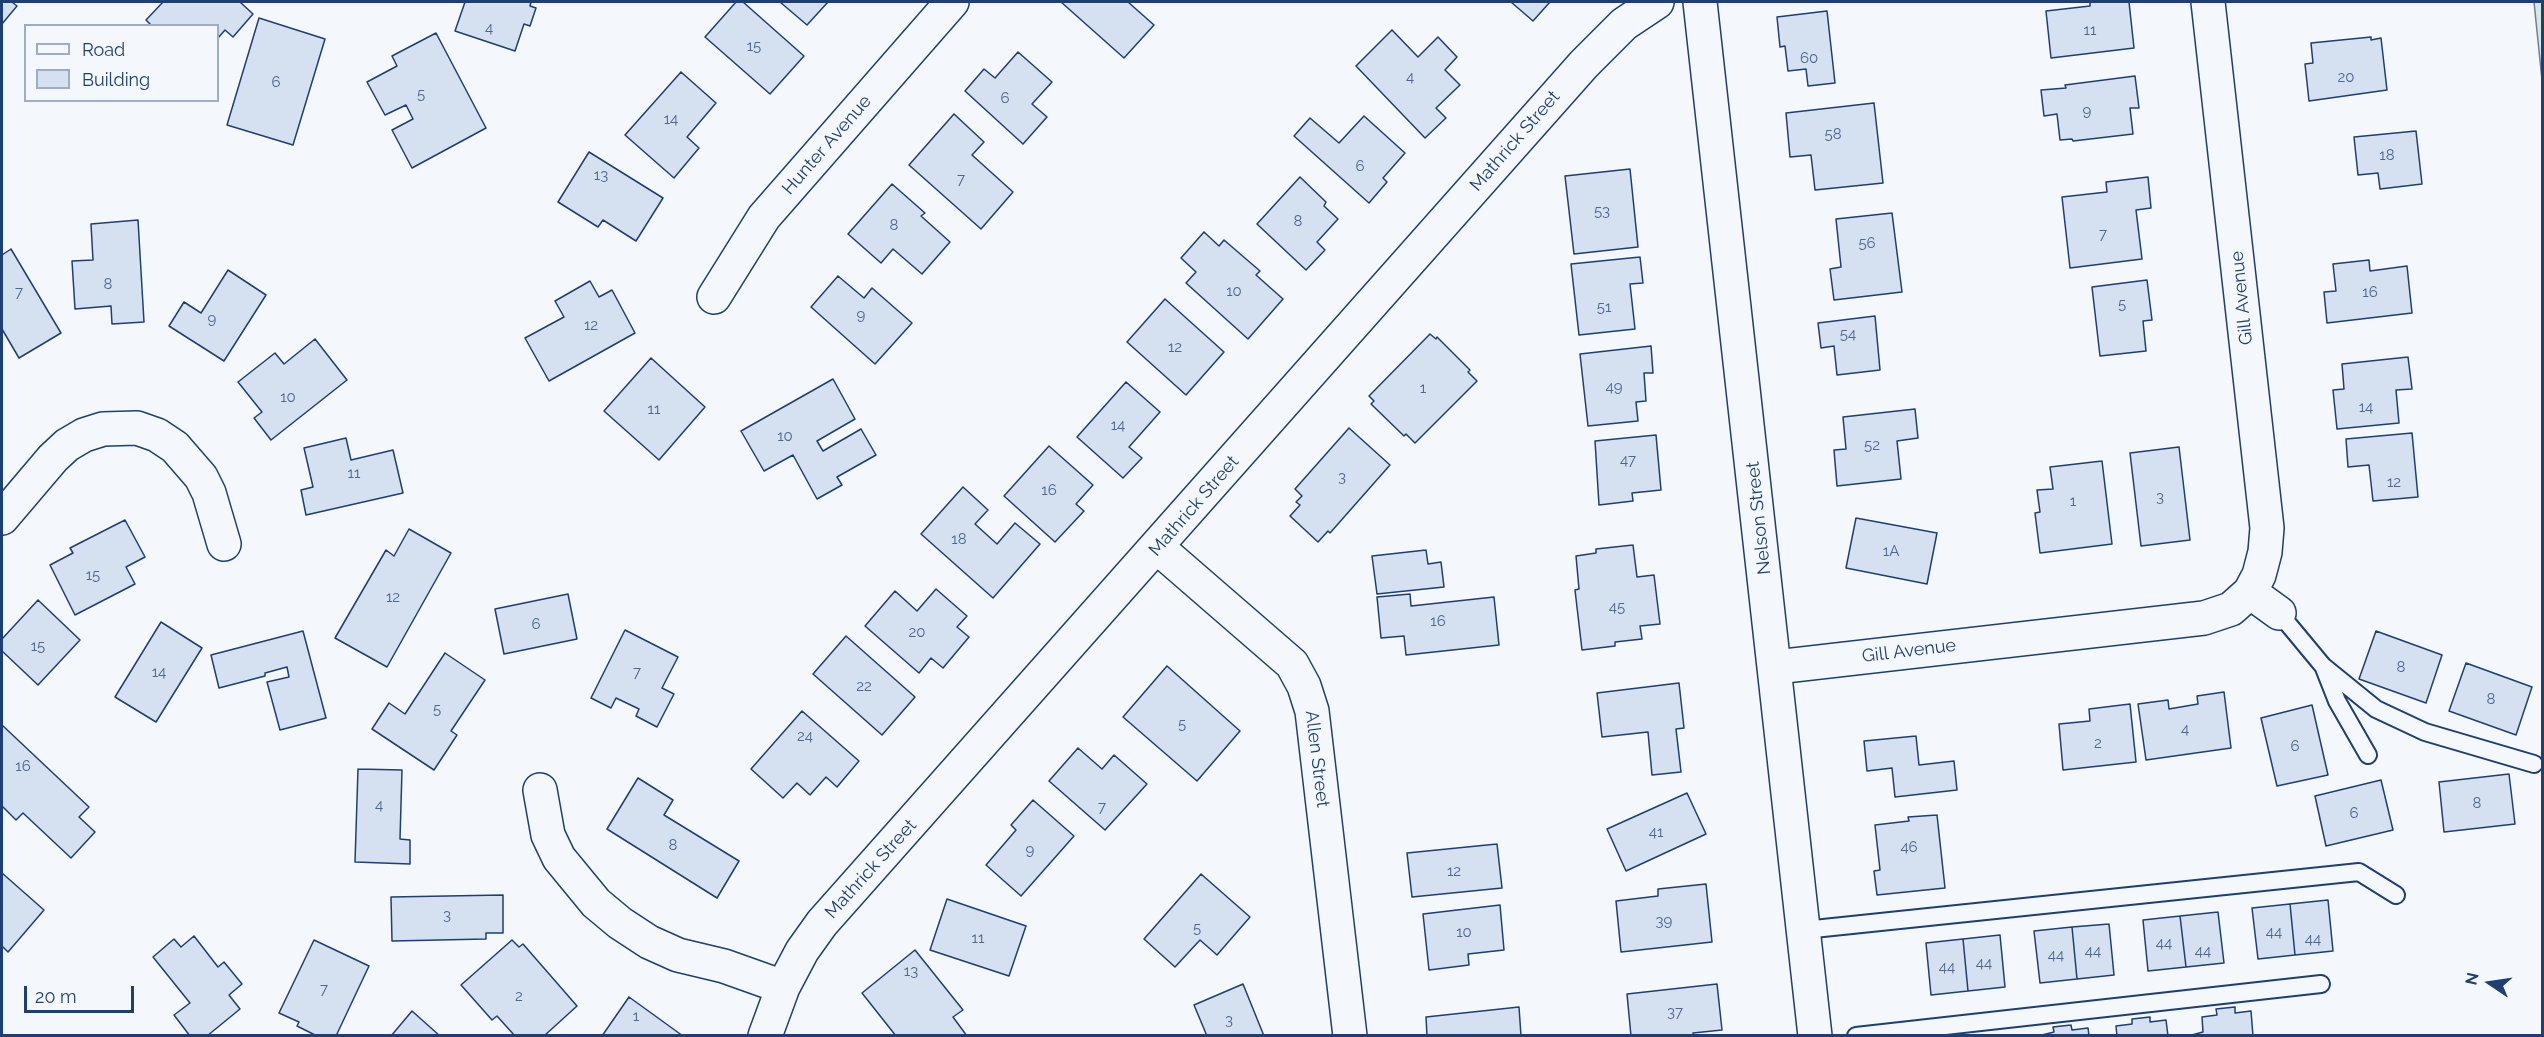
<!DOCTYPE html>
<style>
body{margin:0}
#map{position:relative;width:2544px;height:1037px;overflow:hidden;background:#f4f7fb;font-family:Raleway,sans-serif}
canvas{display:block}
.frame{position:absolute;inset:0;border:3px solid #1d3f73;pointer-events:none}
.legend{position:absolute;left:24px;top:24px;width:195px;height:78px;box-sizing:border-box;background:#f4f7fb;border:2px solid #9eadc5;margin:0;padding:8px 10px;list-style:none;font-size:18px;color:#1d3f73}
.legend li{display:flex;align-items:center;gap:12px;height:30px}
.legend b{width:30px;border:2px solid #9eadc5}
.north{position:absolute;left:2460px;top:953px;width:60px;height:60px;-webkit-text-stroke:4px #f4f7fb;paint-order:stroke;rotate:283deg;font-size:16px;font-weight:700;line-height:24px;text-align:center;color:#1d3f73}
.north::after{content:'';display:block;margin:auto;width:21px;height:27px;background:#1d3f73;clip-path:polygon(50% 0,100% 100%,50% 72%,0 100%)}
.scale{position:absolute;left:24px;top:986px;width:110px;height:27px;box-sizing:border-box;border:3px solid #1d3f73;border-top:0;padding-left:8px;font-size:18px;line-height:21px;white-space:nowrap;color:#1d3f73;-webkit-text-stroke:4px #f4f7fb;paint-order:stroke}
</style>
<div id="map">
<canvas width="2544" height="1037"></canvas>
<div class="frame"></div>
<ul class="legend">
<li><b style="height:8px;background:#f4f7fb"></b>Road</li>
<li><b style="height:16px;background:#d5e0f0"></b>Building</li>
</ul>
<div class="north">N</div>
<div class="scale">20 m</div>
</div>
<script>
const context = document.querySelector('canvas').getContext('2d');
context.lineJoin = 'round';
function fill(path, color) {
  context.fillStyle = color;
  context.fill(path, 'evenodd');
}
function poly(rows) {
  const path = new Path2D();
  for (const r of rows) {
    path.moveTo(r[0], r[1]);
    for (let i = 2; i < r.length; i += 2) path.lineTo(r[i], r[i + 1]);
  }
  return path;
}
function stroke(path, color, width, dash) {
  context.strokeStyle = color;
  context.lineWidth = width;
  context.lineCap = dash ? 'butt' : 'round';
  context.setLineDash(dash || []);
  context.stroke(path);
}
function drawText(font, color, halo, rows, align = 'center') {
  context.font = font + ' Raleway,sans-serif';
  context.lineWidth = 4.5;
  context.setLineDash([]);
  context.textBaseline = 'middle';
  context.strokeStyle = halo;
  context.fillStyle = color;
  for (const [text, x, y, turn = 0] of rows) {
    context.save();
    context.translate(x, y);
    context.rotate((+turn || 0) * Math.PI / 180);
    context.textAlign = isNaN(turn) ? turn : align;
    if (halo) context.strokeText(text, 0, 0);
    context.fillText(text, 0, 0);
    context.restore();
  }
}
const green = poly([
 [2534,2,2542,2,2542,80,2534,2]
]);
fill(green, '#d7e8df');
stroke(green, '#687fa3', 1.5);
const building = poly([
 [2,2,12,2,17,6,2,24,2,2],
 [163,2,240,2,253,14,233,37,225,30,218,38,218,26,152,26,146,20,163,2],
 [465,2,531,2,530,6,536,8,530,26,524,24,515,51,455,31,465,2],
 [736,2,743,2,804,56,770,94,705,37,736,2],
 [780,2,828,2,807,25,780,2],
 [1061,2,1128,2,1154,25,1124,58,1061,2],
 [1511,2,1550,2,1533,21,1511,2],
 [2090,2,2129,2,2134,48,2051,58,2046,11,2090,6,2090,2],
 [1827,11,1835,83,1808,86,1806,69,1788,71,1785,46,1780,47,1777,17,1827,11],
 [259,18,325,39,293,145,227,125,259,18],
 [1392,30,1418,57,1438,37,1457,57,1445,70,1460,85,1436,108,1446,118,1425,138,1356,66,1392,30],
 [436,33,486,128,412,168,392,130,413,119,406,105,385,115,367,82,397,66,392,56,436,33],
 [2371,37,2371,40,2381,38,2387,90,2309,101,2305,64,2313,63,2311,43,2371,37],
 [1018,52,1052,82,1032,104,1047,117,1023,144,965,91,984,69,995,78,1018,52],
 [681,72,716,103,687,137,699,148,674,178,625,135,681,72],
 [2135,76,2139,108,2130,108,2133,134,2073,141,2072,139,2060,140,2057,114,2044,116,2041,90,2066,88,2065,85,2135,76],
 [1874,103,1883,183,1815,190,1811,155,1790,157,1786,113,1874,103],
 [954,114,984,142,972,155,1013,192,981,229,909,165,954,114],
 [1364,116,1405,153,1383,178,1387,182,1369,203,1294,136,1310,118,1339,143,1364,116],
 [2416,131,2422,184,2380,189,2378,173,2358,175,2354,137,2416,131],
 [589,152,663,198,636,241,603,220,598,227,558,202,589,152],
 [1630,169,1638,247,1574,254,1565,176,1630,169],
 [1300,177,1326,202,1324,206,1338,219,1317,242,1325,250,1306,270,1257,224,1300,177],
 [2148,177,2151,208,2136,210,2142,259,2070,268,2062,197,2107,192,2106,182,2148,177],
 [892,184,925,213,921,216,950,242,922,274,893,249,881,263,848,234,892,184],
 [1892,213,1902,292,1834,300,1830,269,1841,267,1836,219,1892,213],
 [138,220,144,322,112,324,111,306,75,309,72,261,93,260,91,224,138,220],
 [1204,232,1219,246,1224,240,1260,271,1256,275,1283,299,1248,339,1186,283,1196,272,1181,258,1204,232],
 [11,249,61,333,19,358,2,329,2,255,11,249],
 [1640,257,1643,283,1630,284,1635,329,1579,335,1571,264,1640,257],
 [2369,260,2370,271,2407,266,2412,313,2327,323,2324,292,2336,291,2333,264,2369,260],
 [228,270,266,295,224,361,169,326,184,302,201,313,228,270],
 [838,276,864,298,872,288,912,323,875,364,811,307,838,276],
 [2147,280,2152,320,2143,321,2146,351,2100,356,2092,287,2147,280],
 [590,281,599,297,612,290,635,333,549,381,525,338,564,317,555,301,590,281],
 [1165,299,1224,352,1186,395,1127,342,1165,299],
 [1875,316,1880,370,1837,375,1834,346,1821,348,1818,323,1875,316],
 [1430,334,1436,339,1437,337,1470,370,1468,372,1477,381,1415,443,1406,434,1404,436,1371,404,1374,401,1369,396,1430,334],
 [315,339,347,380,271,440,254,418,262,412,238,382,275,353,284,364,315,339],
 [1651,346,1653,373,1644,373,1646,401,1636,402,1638,421,1588,426,1580,354,1651,346],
 [2408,357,2412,389,2396,390,2399,423,2337,429,2333,390,2344,389,2342,364,2408,357],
 [651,358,705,407,659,460,604,411,651,358],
 [833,379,855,419,817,441,823,451,861,429,876,455,837,477,842,485,817,499,793,455,764,471,741,431,833,379],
 [1126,382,1160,412,1129,447,1142,458,1123,478,1077,437,1126,382],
 [1915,409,1918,438,1897,441,1901,479,1837,486,1834,450,1846,449,1843,417,1915,409],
 [1349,428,1390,465,1330,533,1328,531,1318,542,1290,516,1300,505,1296,502,1302,496,1295,489,1349,428],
 [2412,433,2418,497,2373,501,2369,465,2348,467,2346,439,2412,433],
 [1656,435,1661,490,1632,493,1633,501,1599,505,1595,441,1656,435],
 [346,438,351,460,393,450,403,493,306,515,301,490,313,487,304,448,346,438],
 [1049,446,1093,485,1076,504,1084,511,1055,542,1004,496,1049,446],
 [2179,447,2190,540,2141,546,2130,453,2179,447],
 [2102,461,2112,544,2040,553,2035,513,2040,512,2037,490,2053,489,2050,467,2102,461],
 [963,487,988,510,975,524,997,544,1015,523,1040,544,993,598,921,534,963,487],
 [1856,518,1937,533,1927,584,1846,568,1856,518],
 [125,520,145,557,126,567,135,584,75,615,50,565,73,553,70,548,125,520],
 [409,529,451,553,387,667,335,638,386,550,394,556,409,529],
 [1633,545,1637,577,1654,575,1660,624,1640,626,1642,639,1615,642,1615,646,1582,650,1575,590,1579,589,1576,556,1596,553,1596,549,1633,545],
 [1426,550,1428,564,1441,562,1444,587,1377,594,1372,556,1426,550],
 [936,589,967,616,957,627,969,637,943,668,931,658,919,673,865,626,895,591,917,611,936,589],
 [568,594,577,639,504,654,495,609,568,594],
 [1410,594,1411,606,1494,597,1499,645,1406,655,1404,636,1381,638,1377,597,1410,594],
 [38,600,80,640,38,685,2,651,2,639,38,600],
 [161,622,202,648,156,722,115,697,161,622],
 [625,630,678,657,662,688,674,694,657,727,636,716,639,709,616,698,611,708,591,698,625,630],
 [303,631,326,718,280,730,267,682,289,677,287,667,265,673,265,676,219,688,211,655,303,631],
 [2376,631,2442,655,2426,703,2359,679,2376,631],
 [846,636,915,697,882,735,813,674,846,636],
 [445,653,485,680,451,731,457,735,434,770,372,729,389,703,405,714,445,653],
 [2466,663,2532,687,2516,735,2449,711,2466,663],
 [1167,666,1240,731,1197,781,1123,717,1167,666],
 [1679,683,1684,728,1676,729,1681,772,1652,775,1648,732,1602,737,1597,693,1679,683],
 [2224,692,2231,748,2146,760,2138,704,2168,700,2169,709,2198,704,2197,696,2224,692],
 [2130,704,2136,762,2063,770,2059,724,2090,721,2089,709,2130,704],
 [2312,705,2328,775,2277,786,2261,718,2312,705],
 [802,711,859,761,837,787,826,777,810,795,797,783,783,798,751,769,802,711],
 [2,725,89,807,79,817,95,832,71,858,23,813,16,820,2,806,2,725],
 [1916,736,1919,765,1954,761,1957,790,1895,797,1892,768,1867,771,1864,741,1916,736],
 [1078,748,1102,769,1114,755,1147,784,1105,830,1049,781,1078,748],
 [358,769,402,770,400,839,410,840,410,864,355,862,358,769],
 [2509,774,2515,824,2444,832,2439,782,2509,774],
 [638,778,673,800,664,815,739,861,717,898,607,829,638,778],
 [2381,780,2393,830,2326,846,2315,796,2381,780],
 [1687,793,1706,834,1626,871,1607,829,1687,793],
 [1033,800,1074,836,1021,896,986,865,1016,830,1011,825,1033,800],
 [1937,815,1945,888,1877,895,1874,871,1880,870,1875,825,1909,821,1908,817,1937,815],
 [1497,844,1502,888,1412,897,1407,853,1497,844],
 [2,873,44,910,8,952,2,946,2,873],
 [1201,874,1250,917,1217,955,1200,940,1175,967,1144,939,1201,874],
 [1706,884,1712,942,1621,952,1616,901,1658,896,1658,889,1706,884],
 [503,895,503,933,486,933,486,939,392,941,391,897,503,895],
 [947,899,1026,926,1009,976,930,950,947,899],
 [2328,900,2333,951,2295,955,2290,904,2328,900],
 [2290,904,2295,955,2258,959,2252,908,2290,904],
 [1500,905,1504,950,1468,954,1469,965,1429,970,1423,914,1500,905],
 [2218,912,2224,963,2186,967,2180,916,2218,912],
 [2180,916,2186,967,2148,971,2143,920,2180,916],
 [2109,924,2114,975,2077,979,2072,927,2109,924],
 [2072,927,2077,979,2040,983,2034,931,2072,927],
 [2000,935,2005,987,1968,991,1963,939,2000,935],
 [194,936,218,967,224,962,242,984,229,995,240,1009,207,1036,190,1036,174,1015,190,1003,153,957,174,939,181,947,194,936],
 [1963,939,1968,991,1931,995,1926,943,1963,939],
 [314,940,369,966,336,1036,317,1036,297,1026,299,1022,279,1013,314,940],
 [512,940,519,947,523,944,577,1006,544,1036,515,1036,497,1016,492,1020,461,985,512,940],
 [915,950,963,1010,953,1017,967,1036,896,1036,862,993,915,950],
 [1243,984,1264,1036,1207,1036,1194,1005,1243,984],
 [1717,984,1722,1030,1693,1033,1693,1036,1631,1036,1627,994,1717,984],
 [629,997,683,1036,602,1036,629,997],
 [1519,1007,1521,1036,1427,1036,1426,1017,1519,1007],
 [2235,1007,2235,1013,2251,1011,2253,1036,2188,1036,2203,1032,2202,1017,2217,1015,2216,1009,2235,1007],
 [412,1011,440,1036,391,1036,412,1011],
 [2150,1017,2150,1022,2166,1020,2168,1036,2117,1036,2116,1026,2132,1024,2132,1019,2150,1017],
 [2071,1025,2072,1030,2088,1028,2089,1036,2038,1036,2054,1032,2053,1027,2071,1025]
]);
fill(building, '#d5e0f0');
stroke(building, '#1d3f73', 1.5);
const service = poly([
 [2279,613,2323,666,2376,709,2425,732,2534,764],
 [2324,668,2337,701,2368,755],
 [1804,930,2359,872,2396,895],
 [1856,1036,2321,984]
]);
const minor = poly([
 [714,297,764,217,952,2],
 [2,518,53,458,67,445,84,435,103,429,137,428,157,435,175,447,201,477,209,493,224,544],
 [1157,547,1292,664,1304,686,1312,711,1350,1036],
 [2250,592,2279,613],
 [1776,667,2204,618,2231,609,2250,592,2259,575,2265,552,2267,528,2208,2],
 [540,790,548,835,559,858,596,903,620,923,649,942,678,955,724,966,783,987],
 [765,1036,783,987,802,951,822,923,1584,64,1624,24,1657,2]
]);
const tertiary = poly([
 [1700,2,1815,1036]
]);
stroke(service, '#1d3f73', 20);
stroke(minor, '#1d3f73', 36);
stroke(tertiary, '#1d3f73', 36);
stroke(service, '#f4f7fb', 16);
stroke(minor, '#f4f7fb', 33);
stroke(tertiary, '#f4f7fb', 33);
drawText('15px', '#4b6792', null, [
 ["4",489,28],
 ["11",2090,30],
 ["15",754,46],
 ["60",1809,58],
 ["4",1410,77],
 ["20",2346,77],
 ["6",276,82],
 ["5",421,94],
 ["6",1005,98],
 ["9",2087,111],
 ["14",671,119],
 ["58",1833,134],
 ["18",2387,155],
 ["6",1360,166],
 ["13",601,175],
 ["7",961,179],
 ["53",1602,211],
 ["8",1298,221],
 ["8",894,225],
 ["7",2103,234],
 ["56",1867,243],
 ["8",108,284],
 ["10",1234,291],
 ["7",19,292],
 ["16",2370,292],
 ["5",2122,304],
 ["51",1604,307],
 ["9",861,315],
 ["9",212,319],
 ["12",591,325],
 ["54",1848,334],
 ["12",1175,347],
 ["49",1614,387],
 ["1",1423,388],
 ["10",288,397],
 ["14",2366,407],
 ["11",654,409],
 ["14",1118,425],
 ["10",785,436],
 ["52",1872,445],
 ["47",1628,460],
 ["11",354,473],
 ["3",1342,477],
 ["12",2394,482],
 ["16",1049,490],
 ["3",2160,497],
 ["1",2073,501],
 ["18",959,539],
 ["1A",1891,551],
 ["15",93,575],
 ["12",393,597],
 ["45",1617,607],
 ["16",1438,621],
 ["6",536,624],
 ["20",917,632],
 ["15",38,646],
 ["8",2401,667],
 ["14",159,672],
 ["7",637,672],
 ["22",864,686],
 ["8",2491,699],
 ["5",437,709],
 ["5",1182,724],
 ["4",2185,729],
 ["24",805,736],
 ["2",2098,743],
 ["6",2295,746],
 ["16",23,766],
 ["8",2477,803],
 ["4",379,805],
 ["7",1102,807],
 ["6",2354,813],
 ["41",1656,832],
 ["8",673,845],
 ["46",1909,847],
 ["9",1030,850],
 ["12",1454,871],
 ["3",447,915],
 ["39",1664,921],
 ["5",1197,928],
 ["10",1464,932],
 ["44",2274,932],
 ["11",978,938],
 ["44",2313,939],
 ["44",2164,943],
 ["44",2093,951],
 ["44",2203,951],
 ["44",2056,955],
 ["44",1984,963],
 ["44",1947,967],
 ["13",911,971],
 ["7",324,989],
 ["2",519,996],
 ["37",1675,1012],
 ["1",636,1016],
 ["3",1229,1020]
]);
drawText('18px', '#1d3f73', '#f4f7fb', [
 ["Mathrick Street",1515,141,-49],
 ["Hunter Avenue",827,145,-49],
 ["Gill Avenue",2242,298,-96],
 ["Mathrick Street",1194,506,-49],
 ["Nelson Street",1759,518,-96],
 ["Gill Avenue",1909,651,-7],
 ["Allen Street",1317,759,83],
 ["Mathrick Street",871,869,-48]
]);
</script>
